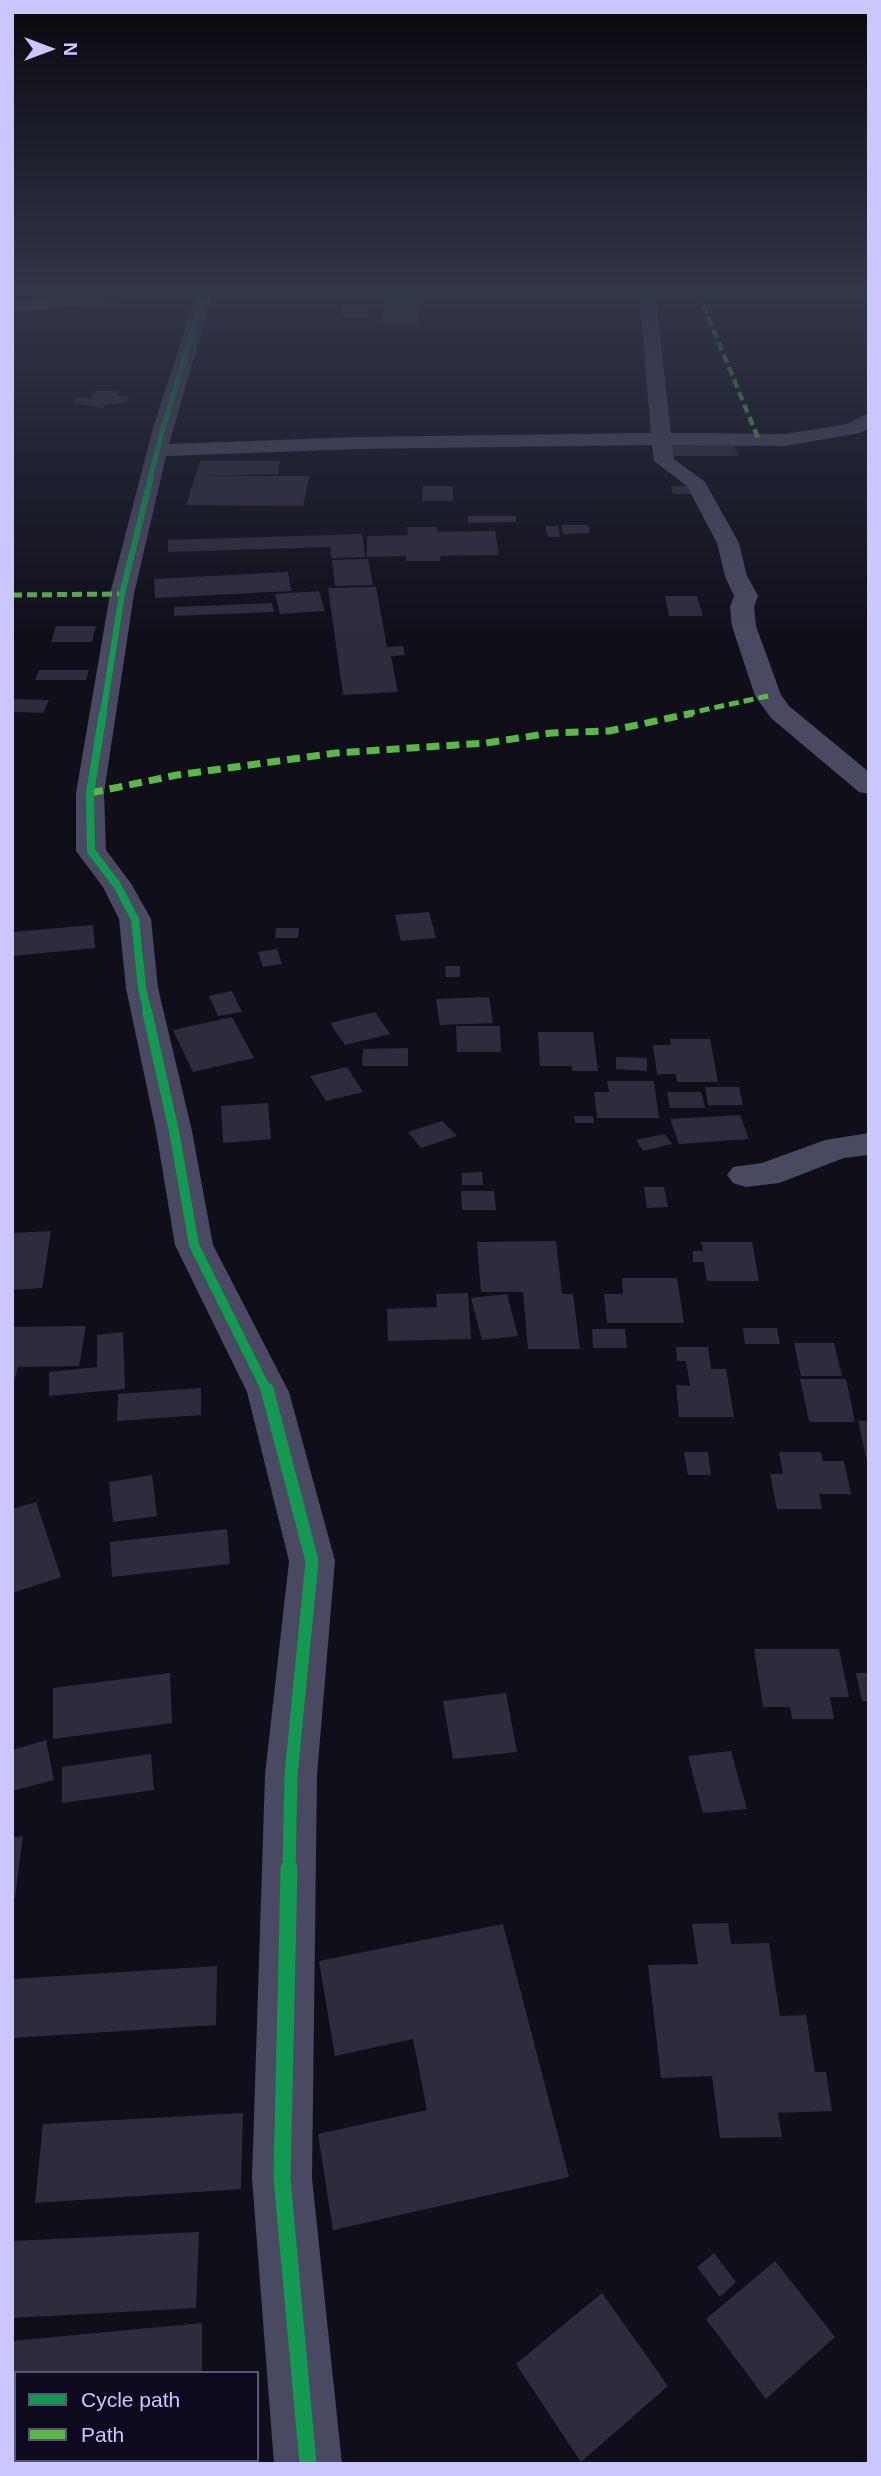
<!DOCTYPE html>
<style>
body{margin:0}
#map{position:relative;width:881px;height:2476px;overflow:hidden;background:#100e19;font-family:Arial,sans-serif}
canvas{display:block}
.frame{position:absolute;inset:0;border:14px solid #ccc6ff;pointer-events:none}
.legend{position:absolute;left:14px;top:2371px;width:245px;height:91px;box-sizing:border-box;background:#0d0a1d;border:2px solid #595577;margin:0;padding:9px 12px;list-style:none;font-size:21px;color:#ccc6ff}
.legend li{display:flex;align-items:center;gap:14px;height:35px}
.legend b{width:35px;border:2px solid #595577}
.north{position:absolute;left:14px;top:14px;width:70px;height:70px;-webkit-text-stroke:5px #0d0a1d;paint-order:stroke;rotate:90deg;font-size:19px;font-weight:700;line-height:28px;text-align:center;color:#ccc6ff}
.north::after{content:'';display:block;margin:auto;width:24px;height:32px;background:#ccc6ff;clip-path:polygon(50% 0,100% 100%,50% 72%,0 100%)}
</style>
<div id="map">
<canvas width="881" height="2476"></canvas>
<div class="frame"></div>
<ul class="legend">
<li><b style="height:9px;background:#139951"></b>Cycle path</li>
<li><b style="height:9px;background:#58b947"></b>Path</li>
</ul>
<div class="north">N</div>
</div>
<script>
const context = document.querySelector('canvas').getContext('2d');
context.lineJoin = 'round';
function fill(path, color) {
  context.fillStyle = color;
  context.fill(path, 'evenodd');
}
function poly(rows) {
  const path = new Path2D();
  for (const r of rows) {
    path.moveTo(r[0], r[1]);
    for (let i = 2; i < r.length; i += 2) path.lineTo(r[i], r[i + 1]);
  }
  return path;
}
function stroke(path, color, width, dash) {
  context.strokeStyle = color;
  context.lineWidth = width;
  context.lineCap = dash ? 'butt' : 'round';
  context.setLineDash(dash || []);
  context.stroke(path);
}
fill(poly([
 [48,292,108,292,107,295,61,295,59,300,44,300],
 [384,302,420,302,419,324,383,324],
 [342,305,369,305,368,317,341,317],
 [95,391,119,391,117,396,129,396,126,403,105,405,104,408,73,404,75,398,91,398],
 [668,445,734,445,738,456,671,456],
 [200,461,280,461,278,474,203,476,309,476,303,506,186,505],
 [423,486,453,486,453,501,422,501],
 [671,486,693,486,695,494,673,494],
 [468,516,516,516,516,522,468,523],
 [561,525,588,525,590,533,563,534],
 [545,526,558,526,560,537,548,537],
 [407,527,437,527,438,532,495,531,499,555,440,556,441,561,406,561,406,556,367,557,367,536,408,535],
 [362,534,365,557,331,558,330,547,168,552,168,540],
 [368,559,373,585,335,586,332,560],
 [288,572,291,591,155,598,154,579],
 [376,587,387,647,403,646,405,655,391,656,398,692,343,695,328,588],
 [319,591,325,611,280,614,275,594],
 [665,596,697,596,703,616,669,616],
 [272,603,274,612,174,616,174,607],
 [56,626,96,626,92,642,51,642],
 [39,670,89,670,86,680,35,680],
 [12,699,49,700,43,713,12,712],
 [429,912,436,938,401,941,395,915],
 [93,925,95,948,12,956,12,932],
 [276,928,299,928,298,938,275,938],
 [277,949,282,964,263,967,258,952],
 [445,966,460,966,460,977,446,977],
 [232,991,242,1012,218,1016,209,996],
 [489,997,493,1023,440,1025,436,999],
 [375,1012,390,1034,345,1045,330,1023],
 [232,1017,254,1058,193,1072,173,1030],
 [456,1026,500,1026,501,1052,457,1052],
 [538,1032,593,1032,598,1071,572,1071,572,1066,540,1066],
 [670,1039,710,1039,718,1082,677,1082,676,1074,657,1074,653,1045,671,1045],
 [408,1048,408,1066,362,1066,363,1049],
 [616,1057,647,1058,647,1071,616,1069],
 [347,1067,363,1092,326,1101,310,1076],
 [607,1081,654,1081,659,1118,597,1118,594,1092,609,1092],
 [705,1087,739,1087,743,1105,708,1105],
 [667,1092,701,1092,705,1108,670,1108],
 [268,1103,271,1139,223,1143,221,1106],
 [740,1115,749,1139,679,1144,670,1119],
 [574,1116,593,1116,594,1123,575,1123],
 [442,1121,457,1136,421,1148,408,1132],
 [665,1134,672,1144,643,1151,636,1140],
 [482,1172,483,1185,462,1185,462,1173],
 [644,1187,664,1187,668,1207,647,1208],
 [461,1191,494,1191,496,1210,462,1210],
 [51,1231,42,1288,12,1290,12,1233],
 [556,1241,562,1294,573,1294,580,1349,528,1349,523,1292,481,1292,477,1242],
 [701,1242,752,1242,759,1281,707,1281,704,1262,693,1262,693,1251,703,1251],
 [622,1278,677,1278,684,1323,607,1323,604,1294,623,1294],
 [468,1293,471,1339,388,1341,387,1309,437,1307,436,1294],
 [507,1294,518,1336,482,1340,471,1298],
 [86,1326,79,1366,18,1367,12,1389,12,1327],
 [743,1328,777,1328,780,1344,745,1344],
 [592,1329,625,1329,627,1348,593,1348],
 [123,1332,125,1389,49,1396,49,1372,97,1367,97,1335],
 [794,1343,834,1343,842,1376,801,1376],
 [676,1347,708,1347,711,1369,726,1369,734,1417,679,1417,676,1385,690,1386,686,1361,677,1361],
 [800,1379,846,1379,855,1422,809,1422],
 [201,1388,201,1415,117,1421,118,1394],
 [858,1421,869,1421,869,1465,868,1465],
 [684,1452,708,1452,711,1475,688,1475],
 [779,1452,821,1452,823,1461,844,1461,851,1494,819,1494,822,1509,777,1509,770,1474,783,1474],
 [152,1475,157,1516,113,1522,109,1482],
 [36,1502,61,1577,12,1593,12,1509],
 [227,1529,230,1564,112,1577,110,1542],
 [754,1649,839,1649,849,1697,830,1697,834,1719,792,1719,790,1707,763,1707],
 [170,1673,172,1723,53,1739,53,1688],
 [856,1673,869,1673,869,1701,862,1701],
 [506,1693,517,1752,453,1759,443,1701],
 [46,1740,54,1780,12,1791,12,1750],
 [731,1751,747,1809,703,1813,688,1756],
 [151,1754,154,1790,62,1803,62,1767],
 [23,1836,15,1898,12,1898,12,1837],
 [728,1923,731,1944,769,1943,780,2016,806,2015,815,2072,826,2072,832,2111,778,2113,782,2137,720,2138,712,2076,661,2078,648,1965,698,1964,692,1924],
 [503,1924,569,2177,333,2230,318,2134,427,2110,413,2039,335,2056,319,1961],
 [217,1966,216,2025,12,2038,12,1979],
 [243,2113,241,2189,35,2203,43,2124],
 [199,2232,196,2308,12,2318,12,2241],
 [714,2253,736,2282,720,2297,697,2267],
 [775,2261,835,2337,766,2399,706,2319],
 [602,2293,668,2386,581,2462,516,2364],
 [202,2323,202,2373,16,2373,16,2460,168,2462,12,2464,12,2341]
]), '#2e2b3d');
fill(poly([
 [110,292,169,292,161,297,12,312,12,302,110,292],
 [197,292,213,292,169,444,357,437,651,433,639,292,655,292,671,433,785,434,847,424,869,413,869,428,860,433,785,446,672,445,674,459,705,482,739,543,747,576,758,596,754,607,756,626,781,695,789,706,869,772,869,794,859,792,771,718,755,696,732,626,730,607,734,596,725,576,717,543,687,486,654,461,652,445,357,449,166,456,134,594,104,793,106,850,132,885,151,919,158,988,192,1131,213,1245,289,1392,335,1561,317,1775,312,2178,342,2464,274,2464,252,2178,265,1775,289,1561,247,1392,175,1245,156,1131,126,988,119,919,103,887,76,851,76,793,110,594,153,428,197,292],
 [869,1133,869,1155,844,1158,779,1183,746,1187,733,1183,727,1175,733,1167,762,1163,825,1140,869,1133]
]), '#4a4962');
stroke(poly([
 [698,292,758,438]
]), '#58b947', 4.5, [9, 4.5]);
stroke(poly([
 [12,595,122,594],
 [685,714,768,696]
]), '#58b947', 5, [10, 5]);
stroke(poly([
 [90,793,177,775,336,753,486,743,551,733,609,731,693,713]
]), '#58b947', 7, [13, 7]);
stroke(poly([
 [150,479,163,428,205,292]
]), '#139951', 5);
stroke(poly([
 [103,714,122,594,151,477]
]), '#139951', 6);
stroke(poly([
 [103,713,90,793,91,851,117,885,135,919,142,988,148,1013]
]), '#139951', 8);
stroke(poly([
 [147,1011,174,1131,194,1245,267,1391]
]), '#139951', 10);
stroke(poly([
 [267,1389,312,1561,291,1775,289,1870]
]), '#139951', 13);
stroke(poly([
 [289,1868,282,2178,308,2464]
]), '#139951', 17);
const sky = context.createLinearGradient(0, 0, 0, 639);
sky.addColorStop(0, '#09080e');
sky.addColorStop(0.46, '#313649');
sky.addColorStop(1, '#31364900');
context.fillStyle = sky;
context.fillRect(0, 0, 881, 639);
</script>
